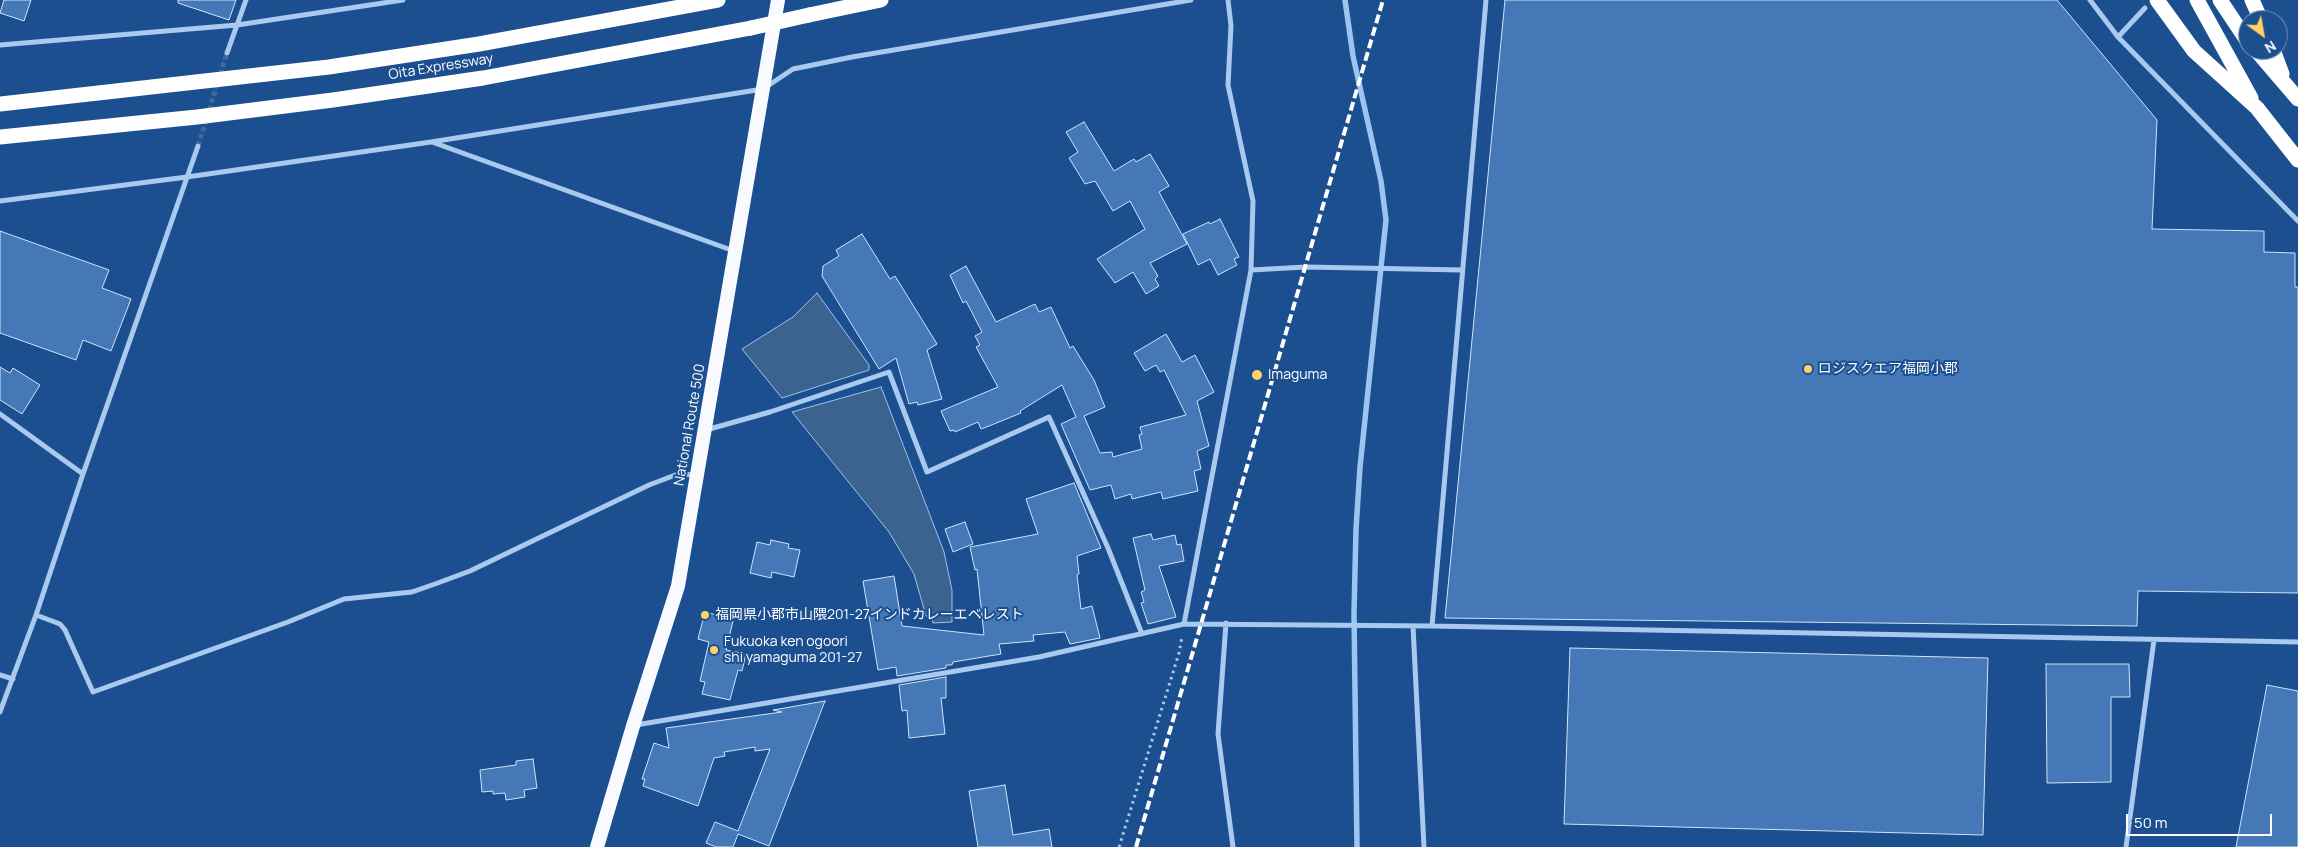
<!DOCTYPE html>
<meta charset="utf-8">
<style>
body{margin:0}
#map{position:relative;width:2298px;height:847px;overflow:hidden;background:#1b4f8f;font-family:Manrope,sans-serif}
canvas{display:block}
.north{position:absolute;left:2238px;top:10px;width:50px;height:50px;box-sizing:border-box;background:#1b4f8f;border:1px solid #7695bc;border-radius:50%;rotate:148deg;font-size:14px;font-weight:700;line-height:20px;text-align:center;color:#fff}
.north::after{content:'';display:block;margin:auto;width:18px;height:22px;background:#ffd166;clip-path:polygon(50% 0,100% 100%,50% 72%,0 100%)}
.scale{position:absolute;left:2126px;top:814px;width:146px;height:22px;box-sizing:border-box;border:2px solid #fff;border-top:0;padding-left:6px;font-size:15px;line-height:18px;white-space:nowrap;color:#fff;-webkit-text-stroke:4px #1b4f8f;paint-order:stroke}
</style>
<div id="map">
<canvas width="2298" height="847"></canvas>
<div class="north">N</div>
<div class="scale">50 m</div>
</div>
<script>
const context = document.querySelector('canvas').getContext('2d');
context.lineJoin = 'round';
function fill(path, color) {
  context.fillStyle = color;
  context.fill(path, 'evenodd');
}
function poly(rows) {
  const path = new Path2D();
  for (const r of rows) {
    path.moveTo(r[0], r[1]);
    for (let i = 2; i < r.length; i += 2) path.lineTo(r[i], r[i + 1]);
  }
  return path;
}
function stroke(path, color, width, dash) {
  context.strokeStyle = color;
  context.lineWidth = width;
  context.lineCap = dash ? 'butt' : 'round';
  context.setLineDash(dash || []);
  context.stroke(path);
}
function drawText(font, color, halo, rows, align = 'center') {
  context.font = font + ' Manrope,"Noto Sans JP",sans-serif';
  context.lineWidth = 4;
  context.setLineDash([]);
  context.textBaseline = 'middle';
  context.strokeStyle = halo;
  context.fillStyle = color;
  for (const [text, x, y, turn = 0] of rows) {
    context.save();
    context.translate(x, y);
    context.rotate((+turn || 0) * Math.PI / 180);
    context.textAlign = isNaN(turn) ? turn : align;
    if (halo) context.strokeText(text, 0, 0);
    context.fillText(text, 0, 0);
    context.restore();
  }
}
const water = poly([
 [817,293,869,365,869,370,782,398,742,349,793,317,817,293],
 [881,387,944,552,952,590,952,622,933,623,932,617,926,616,914,574,889,532,792,412,881,387]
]);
fill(water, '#3c6290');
stroke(water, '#9cc4f0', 1);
stroke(poly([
 [1345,0,1353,56,1381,181,1386,220,1360,467,1356,529,1354,613,1357,847]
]), '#9cc4f0', 5.5);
const building = poly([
 [4,0,31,0,24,21,0,13,4,0],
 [178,0,236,0,229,20,178,3,178,0],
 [1505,0,2057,0,2157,120,2152,229,2264,231,2264,252,2295,253,2295,287,2298,287,2298,593,2138,591,2137,626,1445,618,1505,0],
 [1084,122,1114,171,1134,159,1136,162,1150,154,1169,186,1159,192,1187,244,1150,263,1158,276,1155,279,1159,286,1146,294,1133,272,1115,283,1097,259,1145,229,1130,201,1113,211,1095,181,1085,184,1069,158,1078,152,1066,132,1084,122],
 [1220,219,1239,257,1234,259,1237,265,1218,275,1210,259,1198,265,1183,234,1209,222,1210,224,1220,219],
 [0,231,109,270,102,288,131,299,111,351,83,340,76,360,0,333,0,231],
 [862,234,890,279,895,276,937,344,927,350,942,399,918,405,917,402,909,404,896,358,879,369,822,276,823,266,839,256,836,250,862,234],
 [966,266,996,322,1035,304,1039,312,1051,307,1070,348,1073,346,1094,380,1105,407,1084,416,1100,453,1112,452,1113,457,1142,449,1139,435,1142,434,1140,427,1186,415,1164,370,1160,372,1156,365,1145,371,1134,353,1166,334,1182,362,1195,355,1214,392,1197,401,1209,446,1197,451,1201,469,1194,471,1198,491,1163,499,1161,492,1132,499,1131,494,1115,499,1111,485,1090,490,1061,424,1076,417,1062,385,1020,411,1021,413,989,426,981,429,978,422,955,432,954,430,950,431,941,411,998,387,976,347,980,345,975,336,982,332,966,301,963,303,950,275,966,266],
 [0,367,10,373,13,368,40,385,22,414,0,400,0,367],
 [1074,483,1101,548,1077,556,1079,574,1077,575,1081,609,1092,606,1100,638,1070,644,1065,632,1033,635,1034,641,999,644,1001,654,953,662,952,665,946,665,946,668,897,676,896,667,878,670,863,581,894,576,902,626,984,635,977,569,975,570,970,547,1038,534,1026,499,1074,483],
 [965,522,973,544,953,552,945,529,965,522],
 [1151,534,1153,540,1175,535,1177,545,1181,544,1184,561,1159,566,1176,617,1148,624,1141,603,1144,602,1141,592,1145,590,1133,538,1151,534],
 [771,540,789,544,788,548,800,550,794,577,772,572,771,578,750,573,757,542,770,545,771,540],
 [705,612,728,618,728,620,733,621,726,650,746,654,742,671,738,670,730,700,702,694,705,682,700,681,709,642,698,639,705,612],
 [1570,648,1988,658,1983,835,1564,824,1570,648],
 [2046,664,2129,664,2130,697,2111,697,2111,782,2047,783,2046,664],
 [946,677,946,698,941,698,945,734,909,738,907,710,902,711,899,685,946,677],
 [2267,685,2298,691,2298,847,2236,847,2267,685],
 [825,701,769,846,738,834,733,847,716,847,706,843,715,822,738,831,770,749,755,751,755,747,724,752,725,756,714,758,698,806,643,786,645,779,642,779,654,743,669,748,666,728,782,712,773,710,825,701],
 [533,759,537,788,524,790,525,797,506,800,505,793,493,794,493,791,482,792,480,770,516,765,516,761,533,759],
 [1005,785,1013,835,1049,829,1052,847,978,847,969,791,1005,785]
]);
fill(building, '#4478b7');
stroke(building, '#cfe3fa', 1);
stroke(poly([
 [198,146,227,53]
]), '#3d69a0', 5, [5, 2.5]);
stroke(poly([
 [1119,847,1179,653,1182,637]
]), '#a9c9ee', 3, [2.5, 4]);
stroke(poly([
 [2090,0,2118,37,2298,221],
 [2118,37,2145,8],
 [0,45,237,25,403,0],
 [227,53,246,0],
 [432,142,734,251],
 [0,201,187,177,431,142,763,89,793,69,852,57,1191,0],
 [1251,270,1306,267,1462,270],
 [0,414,83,474],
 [706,430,770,412,889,372,927,472,1049,417,1108,548,1142,634],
 [36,615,60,624,65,630,93,692,288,622,344,599,412,592,435,584,470,571,649,485,678,474,695,475],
 [1226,623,1218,734,1233,847],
 [1184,624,1251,270,1253,201,1228,85,1231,26,1228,0],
 [1413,626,1424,847],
 [1432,626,1486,0],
 [0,675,13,679],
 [0,712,36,615,83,474,198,146],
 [636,725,1039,657,1184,624,1432,626,2298,642],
 [2126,847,2154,640]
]), '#a9c9ee', 5);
stroke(poly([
 [597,847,633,726,678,586,778,0]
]), '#f8faff', 14);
stroke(poly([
 [2157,0,2194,51,2257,108,2298,160],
 [2197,0,2251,98],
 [2220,0,2248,42],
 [2252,0,2261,20],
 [809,15,881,0],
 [2256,50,2298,99],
 [2273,50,2282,74],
 [0,104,329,67,479,44,718,0],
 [0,137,197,117,333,100,483,78,751,28]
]), '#fff', 15);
stroke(poly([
 [1136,847,1383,0]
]), '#fff', 4, [9, 4]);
stroke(poly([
 [751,28,809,15]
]), '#fff', 15);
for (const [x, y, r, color] of [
 [1808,369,5,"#ffd166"],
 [1257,375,6,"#ffd166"],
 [705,615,5,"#ffd166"],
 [714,650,5,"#ffd166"]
]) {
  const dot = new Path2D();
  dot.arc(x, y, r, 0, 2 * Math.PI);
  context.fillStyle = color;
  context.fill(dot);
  stroke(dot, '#1b4f8f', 2);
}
drawText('14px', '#fff', '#1b4f8f', [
 ["Oita Expressway",441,67,-9],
 ["National Route 500",690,425,-80]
]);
drawText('14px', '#fff', '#1b4f8f', [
 ["ロジスクエア福岡小郡",1818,369],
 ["Imaguma",1268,375],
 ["福岡県小郡市山隈201-27インドカレーエベレスト",715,615],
 ["Fukuoka ken ogoori",724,642],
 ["shi yamaguma 201-27",724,658]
], 'left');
</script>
